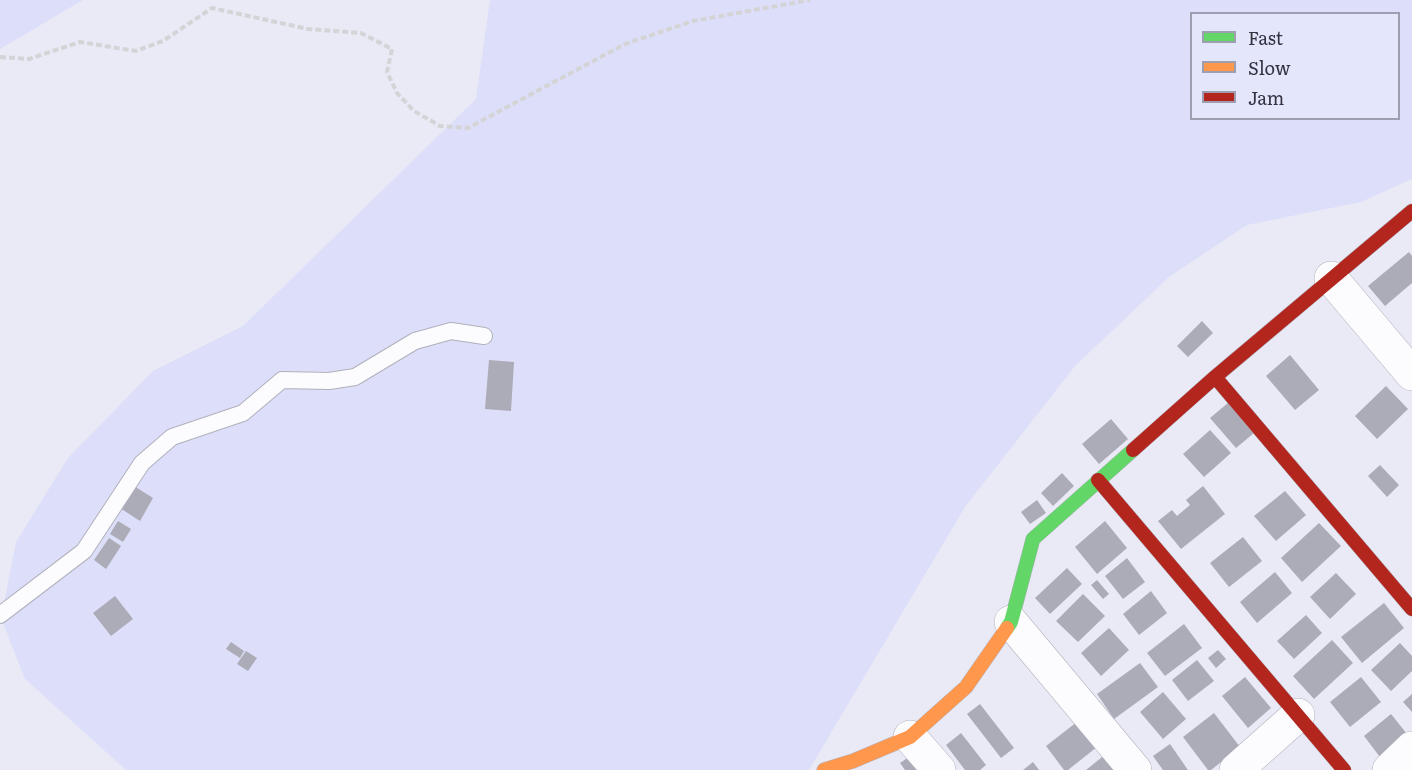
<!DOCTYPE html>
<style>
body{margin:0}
#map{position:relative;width:1412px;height:770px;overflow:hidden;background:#e9eaf6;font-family:Literata,serif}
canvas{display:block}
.legend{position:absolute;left:1190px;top:12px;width:210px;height:108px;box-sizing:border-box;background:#e4e6fb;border:2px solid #9d9eb0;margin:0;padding:8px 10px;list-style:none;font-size:18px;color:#323240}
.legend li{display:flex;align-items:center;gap:12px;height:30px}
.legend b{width:30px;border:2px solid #9d9eb0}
</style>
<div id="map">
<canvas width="1412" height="770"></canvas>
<ul class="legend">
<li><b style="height:8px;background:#63d668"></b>Fast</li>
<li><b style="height:8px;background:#ff974d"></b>Slow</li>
<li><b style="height:8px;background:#b3261e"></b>Jam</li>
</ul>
</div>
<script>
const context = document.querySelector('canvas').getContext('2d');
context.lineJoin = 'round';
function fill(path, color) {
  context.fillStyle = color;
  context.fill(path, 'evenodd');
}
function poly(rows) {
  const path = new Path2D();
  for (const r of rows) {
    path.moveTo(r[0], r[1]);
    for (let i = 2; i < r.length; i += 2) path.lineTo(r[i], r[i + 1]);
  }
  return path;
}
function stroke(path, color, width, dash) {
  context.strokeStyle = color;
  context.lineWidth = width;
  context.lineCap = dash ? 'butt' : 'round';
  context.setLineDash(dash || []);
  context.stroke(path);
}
fill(poly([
 [0,0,83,0,0,49],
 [490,0,1412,0,1412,179,1361,202,1247,225,1169,277,1075,366,965,507,809,770,126,770,25,679,1,618,16,542,68,458,153,371,243,326,476,99],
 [1192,14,1398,14,1398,118,1192,118]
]), '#dddef9');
fill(poly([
 [1409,252,1412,256,1412,283,1385,306,1368,286],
 [1202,321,1213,333,1188,357,1177,346],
 [1290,355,1319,390,1295,410,1266,376],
 [489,360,514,362,511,411,485,409],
 [1386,386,1408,409,1377,439,1355,416],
 [1229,402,1254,433,1236,448,1210,418],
 [1111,419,1128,439,1099,464,1082,444],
 [1210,430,1231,453,1204,477,1183,454],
 [1380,465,1399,485,1387,497,1368,476],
 [1062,473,1074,486,1053,506,1041,493],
 [134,486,153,498,140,521,120,508],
 [1203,486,1225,514,1181,549,1158,521,1172,510,1177,516,1190,505,1186,500],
 [1285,491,1306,515,1276,541,1254,516],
 [1037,500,1046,513,1030,524,1021,512],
 [118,521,131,529,123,542,110,534],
 [1105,521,1127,548,1097,574,1075,547],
 [1319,523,1341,546,1302,582,1281,558],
 [1243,537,1262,561,1229,587,1210,563],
 [109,538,121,546,106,569,94,560],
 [1127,558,1145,582,1123,599,1105,576],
 [1067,568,1082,584,1050,614,1035,598],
 [1275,572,1292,593,1257,623,1240,602],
 [1336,573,1356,594,1330,619,1310,597],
 [1097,580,1109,594,1103,599,1091,585],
 [1151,591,1167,613,1139,635,1123,614],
 [1083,594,1105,616,1078,642,1056,621],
 [115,596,133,619,111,636,93,613],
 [1384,603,1404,628,1362,663,1341,637],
 [1306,615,1322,633,1294,659,1277,641],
 [1184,624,1202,648,1165,676,1147,653],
 [1109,628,1129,650,1101,676,1081,653],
 [1332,640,1353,663,1314,699,1293,676],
 [231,642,244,651,240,658,226,649],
 [1400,643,1412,656,1412,671,1391,691,1371,670],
 [1218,650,1226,659,1216,668,1208,658],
 [246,651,257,658,248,671,237,664],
 [1197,660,1214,681,1188,701,1172,680],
 [1140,663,1158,687,1114,719,1097,694],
 [1245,677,1271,708,1248,728,1222,696],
 [1361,677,1381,702,1350,727,1330,702],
 [1163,692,1186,719,1163,739,1140,712],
 [1412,694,1412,712,1403,702],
 [980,704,1014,748,1001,758,967,714],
 [1214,713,1240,747,1211,770,1208,770,1183,737],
 [1391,714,1411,739,1383,761,1364,736],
 [1082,718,1102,743,1068,770,1064,770,1046,746],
 [961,733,986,765,980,770,965,770,946,745],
 [1170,744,1188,770,1163,770,1153,756],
 [1107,753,1120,770,1086,770],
 [913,754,920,770,905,770,900,763],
 [1033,762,1039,770,1023,770]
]), '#abacb7');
const lane = poly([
 [0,615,84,551,142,463,172,437,243,413,282,380,329,381,355,377,415,341,451,331,484,336]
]);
const street = poly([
 [1331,278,1412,374],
 [1011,622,1135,770],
 [910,737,939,770],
 [1236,770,1298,715],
 [1389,770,1412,748]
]);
const fast = poly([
 [1007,628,1011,622,1033,539,1133,450]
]);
const slow = poly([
 [824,770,853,761,910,737,966,687,1007,628]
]);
const jam = poly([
 [1215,377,1412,609],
 [1133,450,1215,377,1412,211],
 [1098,480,1344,770]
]);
stroke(lane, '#b0b1bc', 18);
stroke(street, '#b0b1bc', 34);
stroke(fast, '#b0b1bc', 15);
stroke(slow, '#b0b1bc', 15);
stroke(jam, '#b0b1bc', 15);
stroke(poly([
 [0,57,29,59,80,42,136,51,163,41,212,8,308,29,361,33,392,49,387,72,397,93,414,111,440,126,468,128,625,44,693,21,810,0]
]), '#d4d4d7', 4, [6, 3]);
stroke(lane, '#fcfcfe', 16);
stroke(street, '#fcfcfe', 33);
stroke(fast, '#63d668', 14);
stroke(slow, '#ff974d', 14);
stroke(jam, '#b3261e', 14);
</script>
